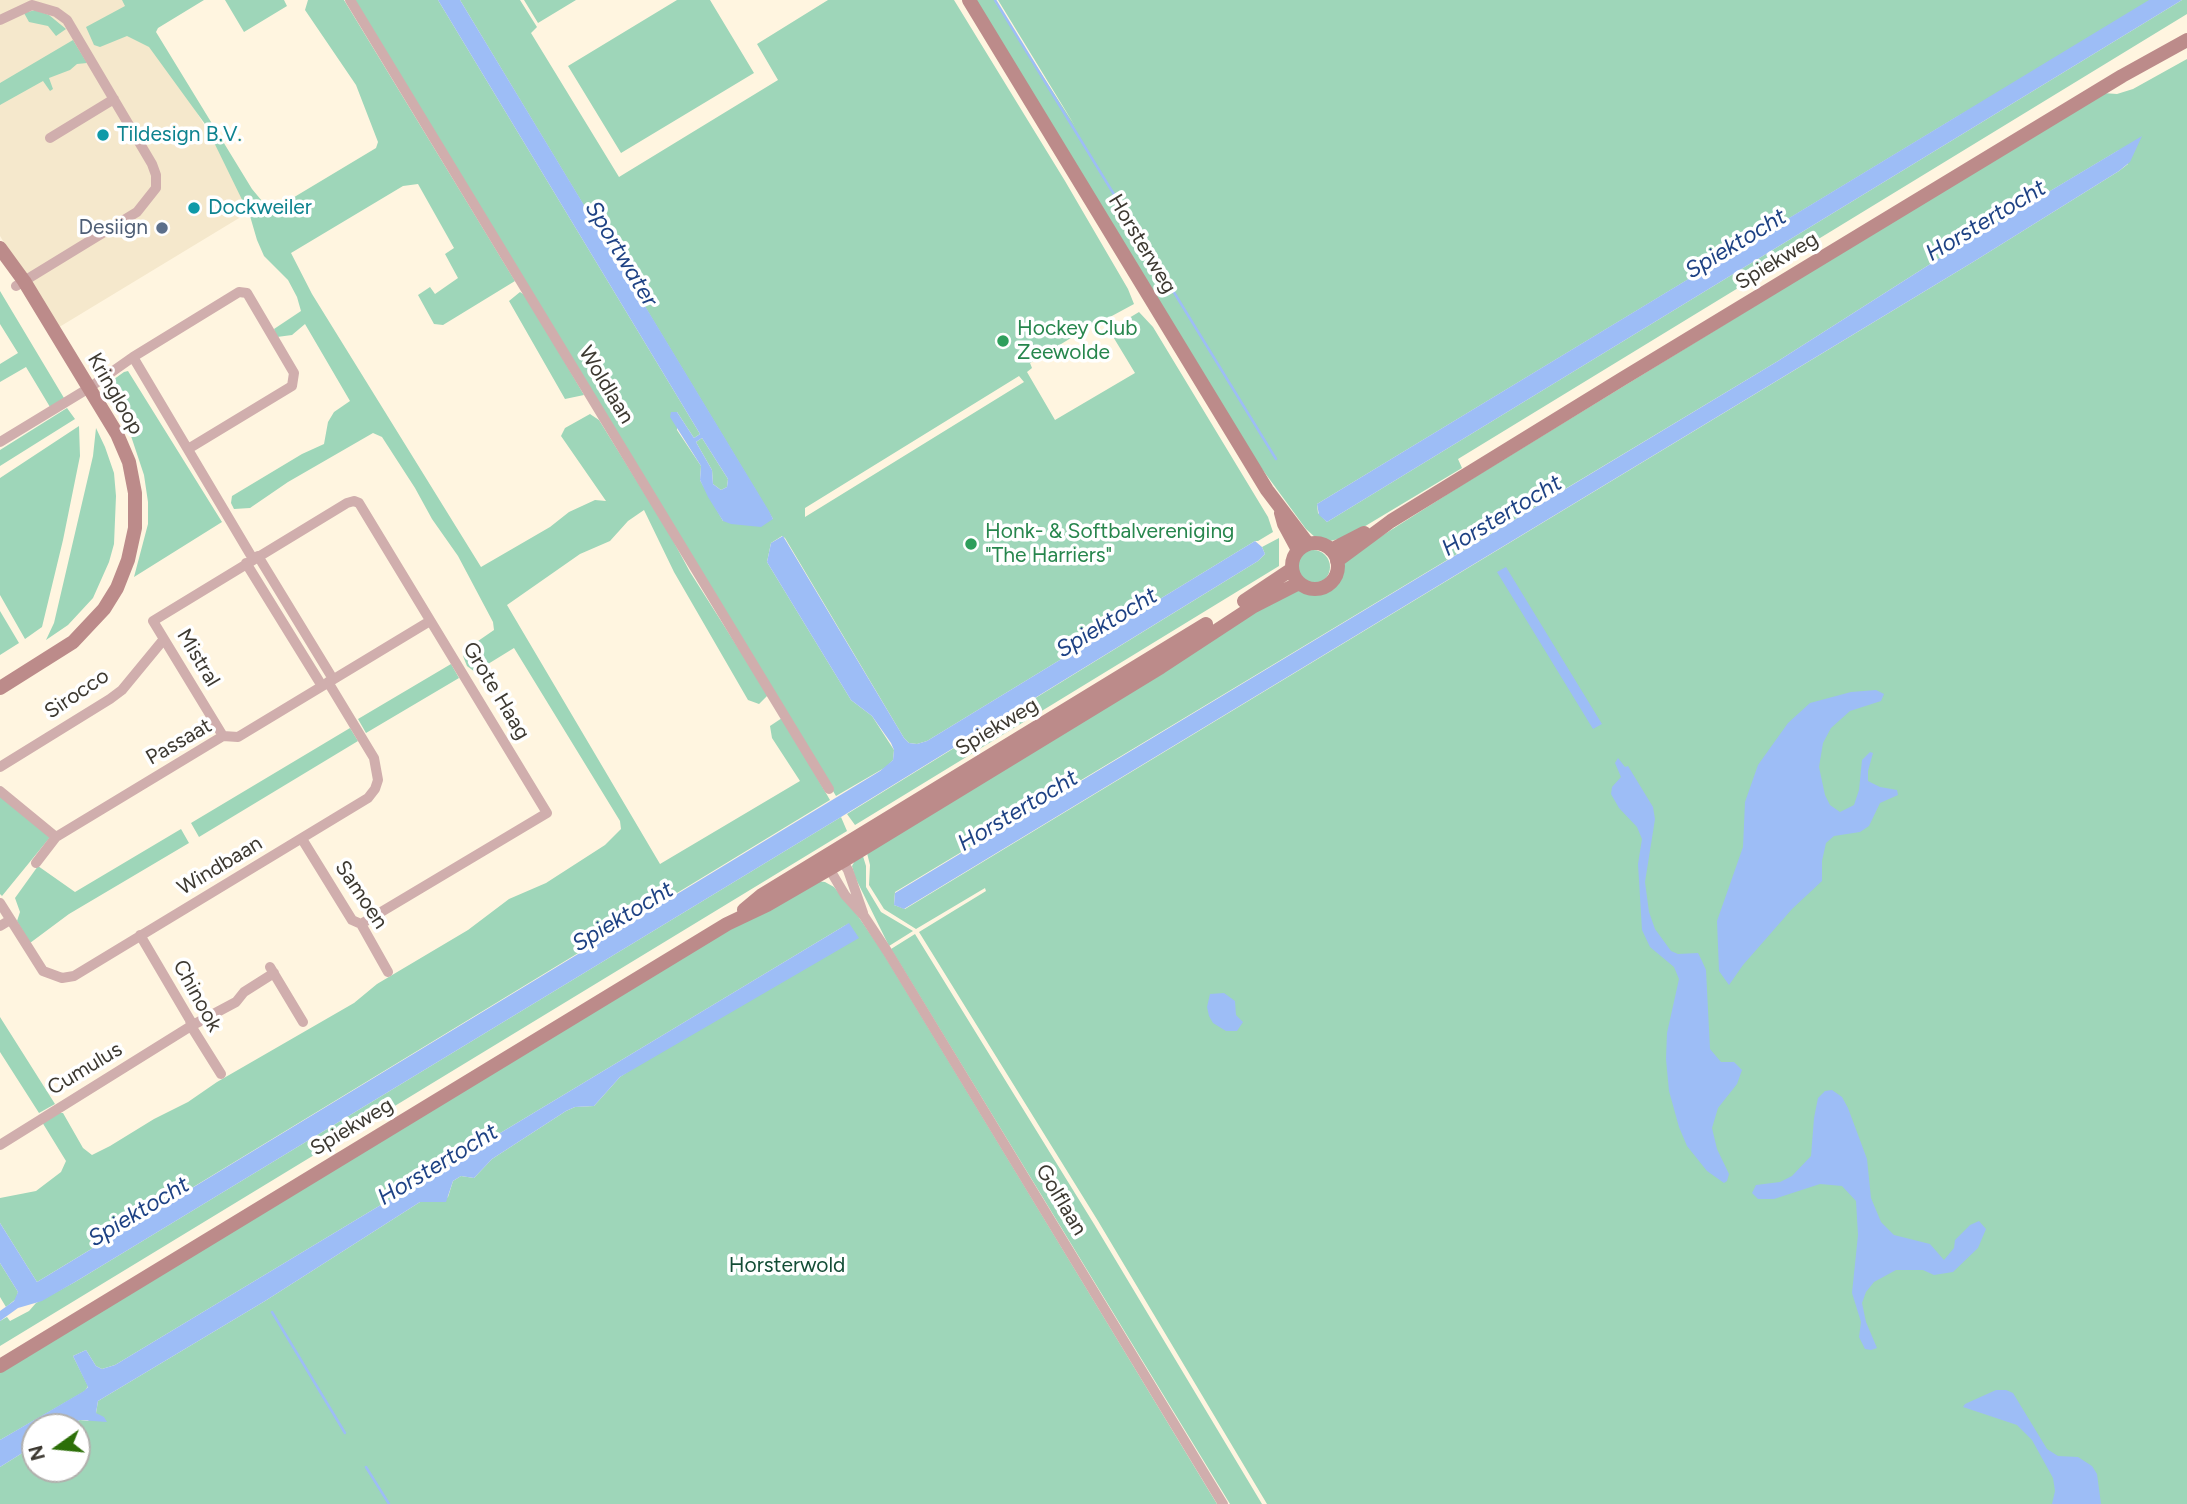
<!DOCTYPE html>
<style>
body{margin:0}
#map{position:relative;width:2187px;height:1504px;overflow:hidden;background:#fff5e0;font-family:Figtree,sans-serif}
canvas{display:block}
.north{position:absolute;left:21px;top:1413px;width:70px;height:70px;box-sizing:border-box;background:#fff;border:2px solid #b1b0ad;border-radius:50%;rotate:255deg;font-size:19px;font-weight:700;line-height:28px;text-align:center;color:#3d3931}
.north::after{content:'';display:block;margin:auto;width:24px;height:32px;background:#2c6f08;clip-path:polygon(50% 0,100% 100%,50% 72%,0 100%)}
</style>
<div id="map">
<canvas width="2187" height="1504"></canvas>
<div class="north">N</div>
</div>
<script>
const context = document.querySelector('canvas').getContext('2d');
context.lineJoin = 'round';
function fill(path, color) {
  context.fillStyle = color;
  context.fill(path, 'evenodd');
}
function poly(rows) {
  const path = new Path2D();
  for (const r of rows) {
    if (r.length === 3) {
      path.moveTo(r[0] + r[2], r[1]);
      path.arc(r[0], r[1], r[2], 0, 2 * Math.PI);
      continue;
    }
    path.moveTo(r[0], r[1]);
    for (let i = 2; i < r.length; i += 2) path.lineTo(r[i], r[i + 1]);
  }
  return path;
}
function stroke(path, color, width, dash) {
  context.strokeStyle = color;
  context.lineWidth = width;
  context.lineCap = dash ? 'butt' : 'round';
  context.setLineDash(dash || []);
  context.stroke(path);
}
function drawText(font, color, halo, rows, align = 'center') {
  context.font = font + ' Figtree,sans-serif';
  context.lineWidth = 7;
  context.setLineDash([]);
  context.textBaseline = 'middle';
  context.strokeStyle = halo;
  context.fillStyle = color;
  for (const [text, x, y, turn = 0] of rows) {
    context.save();
    context.translate(x, y);
    context.rotate((+turn || 0) * Math.PI / 180);
    context.textAlign = isNaN(turn) ? turn : align;
    if (halo) context.strokeText(text, 0, 0);
    context.fillText(text, 0, 0);
    context.restore();
  }
}
fill(poly([
 [0,0,130,0,254,209,56,329,0,236]
]), '#f5e8cc');
fill(poly([
 [122,0,204,0,158,28,156,32,252,189,267,207,276,208,376,148,378,142,356,85,305,10,308,0,344,0,515,281,443,325,434,324,418,295,430,287,435,294,458,278,445,254,454,248,418,184,403,186,291,253,312,294,481,567,550,527,569,512,595,500,606,501,561,436,565,428,590,414,599,420,669,533,690,572,768,695,759,704,748,700,674,572,644,510,628,521,610,541,580,554,507,605,660,864,800,781,772,738,770,726,782,718,830,800,37,1282,0,1223,0,1198,36,1191,61,1172,66,1161,42,1122,56,1113,63,1113,83,1148,92,1155,110,1146,154,1119,188,1102,217,1082,354,1003,377,984,468,930,509,899,546,883,605,845,621,829,620,821,514,648,475,672,467,666,463,656,465,650,494,630,493,622,458,556,432,519,415,488,382,437,373,433,288,482,250,508,234,509,231,503,232,496,302,454,324,444,328,422,334,412,350,401,305,324,292,335,277,337,274,329,301,311,297,297,288,280,264,256,257,240,250,216,205,124,149,47,127,36,100,47,94,45,86,27,125,6],
 [225,0,284,0,287,6,244,32],
 [353,0,438,0,700,434,694,438,677,412,677,430,701,466,700,480,723,521,773,519,460,0,520,0,537,27,531,33,619,177,778,80,757,44,828,0,954,0,1065,181,1128,289,1134,304,1110,317,1102,319,1030,363,1032,368,1027,372,1055,420,1135,373,1109,330,1139,312,1153,327,1268,517,1273,532,1258,541,1255,541,927,741,917,744,909,743,904,738,785,538,782,536,771,543,767,562,851,700,872,716,894,750,893,760,886,767,836,796],
 [1019,376,1024,382,805,517,805,508],
 [524,0,576,0,538,23],
 [677,0,710,0,754,73,621,153,568,66],
 [975,0,994,0,1075,126,998,0,2160,0,1953,119,1317,504,1318,513,1327,522,2182,0,2187,0,2187,14,1458,459,1462,468,1347,537,1330,541,1316,538,1306,529,1254,458],
 [35,10,49,15,66,29,56,36,48,26,29,22,24,13],
 [73,40,87,63,77,64,70,70,49,78,53,89,50,91,43,81,0,105,0,83],
 [2187,59,2187,1504,1267,1504,1098,1221,919,932,986,891,985,888,916,929,884,909,869,885,870,865,866,849,1213,634,1298,590,1316,594,1328,591,1336,583,1344,562,1350,556,1462,485,2103,93,2117,94,2133,89],
 [2119,150,2128,164,2119,171,1973,262,905,909,894,905,895,892,1778,361,1968,240],
 [0,291,64,398,50,407,26,367,0,382,0,364,18,353,0,324],
 [520,292,526,296,584,395,565,399,509,301],
 [128,371,222,522,134,577,148,524,148,502,144,475,129,430,103,387,124,372],
 [67,408,75,419,0,466,0,450],
 [79,426,80,456,63,540,42,627,25,639,0,595,0,478],
 [96,428,105,447,114,473,116,496,114,544,109,562,93,598,68,625,46,640,54,623,93,456],
 [702,438,728,479,727,487,721,490,713,484,712,470,696,442],
 [1279,538,1279,566,855,825,847,814,1258,561,1265,554,1262,547],
 [1313,567,17],
 [0,611,19,643,0,655],
 [451,664,459,678,366,733,358,719],
 [350,728,358,741,199,837,191,823],
 [0,796,51,836,2,896,0,894],
 [841,817,847,831,0,1346,0,1321,7,1317,10,1321,29,1311,36,1303,75,1282],
 [181,829,189,843,69,914,30,943,17,921,20,912,15,898,38,866,75,892],
 [862,853,866,866,866,887,881,912,913,931,889,946,855,877,852,866,857,857],
 [816,881,825,882,834,887,858,916,880,948,1217,1504,0,1504,0,1467,35,1445,35,1469,77,1469,77,1427,64,1427,80,1420,88,1421,96,1413,98,1401,265,1301,420,1202,441,1201,448,1197,453,1181,461,1176,474,1178,492,1159,566,1111,575,1107,594,1106,620,1077,849,923,115,1365,102,1369,96,1366,86,1350,73,1356,88,1386,85,1391,0,1440,0,1372,737,923],
 [915,934,1094,1224,1262,1504,1230,1504,891,949],
 [0,1017,55,1104,39,1113,0,1052],
 [0,1263,18,1292,16,1299,6,1307,0,1297]
]), '#9ed6b9');
fill(poly([
 [438,0,460,0,769,511,773,519,761,527,731,524,723,521,708,497,700,480,701,466,670,417,671,412,677,412,694,438,700,434],
 [702,438,728,479,727,487,721,490,713,484,712,470,696,442],
 [2149,0,2182,0,1327,522,1319,515,1317,504],
 [2142,136,2130,162,2119,171,1973,262,904,909,894,905,895,893,1778,361,1968,240],
 [783,536,904,738,909,743,917,744,927,741,1255,541,1262,547,1265,554,1258,561,841,817,75,1282,42,1301,18,1308,0,1321,0,1311,14,1301,18,1292,0,1263,0,1223,37,1282,880,771,893,760,894,750,891,743,872,716,851,700,767,562,771,543],
 [1506,567,1602,724,1593,729,1497,572],
 [1876,690,1884,694,1881,701,1850,711,1831,728,1823,743,1819,767,1825,795,1830,805,1840,812,1854,805,1859,790,1862,760,1870,752,1873,753,1868,771,1868,781,1880,787,1897,790,1898,795,1880,803,1869,826,1860,832,1834,836,1826,843,1822,861,1822,881,1792,909,1743,965,1729,985,1719,971,1717,921,1743,847,1745,802,1758,765,1788,723,1810,703,1851,692],
 [1618,758,1625,767,1628,766,1653,807,1655,819,1645,882,1649,912,1655,929,1671,951,1678,954,1698,953,1702,961,1706,970,1710,1049,1721,1062,1734,1062,1742,1070,1737,1084,1718,1108,1712,1128,1717,1149,1729,1174,1727,1181,1724,1183,1707,1171,1687,1146,1679,1127,1669,1091,1666,1059,1667,1033,1679,979,1674,967,1650,947,1642,930,1638,864,1642,839,1637,827,1619,808,1611,794,1612,787,1621,777,1615,763],
 [849,923,859,938,620,1077,594,1106,575,1107,566,1111,492,1159,474,1178,461,1176,453,1181,446,1202,420,1202,265,1301,98,1401,96,1413,104,1417,107,1422,80,1420,64,1427,35,1427,35,1445,0,1467,0,1440,84,1391,88,1387,73,1356,86,1350,96,1366,102,1369,115,1365],
 [1224,993,1235,1001,1236,1015,1243,1022,1237,1031,1226,1031,1213,1023,1209,1016,1207,1007,1210,994],
 [1832,1090,1842,1097,1848,1108,1867,1159,1871,1198,1881,1222,1894,1235,1930,1244,1944,1260,1954,1248,1955,1240,1970,1225,1979,1221,1986,1229,1978,1248,1953,1272,1934,1275,1923,1270,1896,1270,1874,1282,1866,1292,1862,1303,1866,1322,1877,1348,1871,1350,1865,1349,1859,1337,1861,1322,1852,1293,1858,1235,1856,1201,1842,1186,1820,1184,1774,1199,1758,1199,1752,1193,1756,1185,1780,1182,1792,1176,1811,1156,1814,1118,1818,1098,1825,1091],
 [1996,1390,2006,1390,2013,1393,2047,1449,2058,1456,2078,1457,2092,1466,2097,1474,2101,1504,2052,1504,2055,1491,2053,1478,2032,1440,2017,1425,1963,1407,1965,1404]
]), '#9dbdf6');
stroke(poly([
 [995,0,1276,459],
 [272,1312,345,1433],
 [366,1467,389,1504]
]), '#9dbdf6', 2.5);
stroke(poly([
 [350,0,829,789],
 [0,20,32,5,56,12,67,20,152,164,156,175,156,188,137,212,16,286],
 [50,138,114,99],
 [133,357,239,292,247,293,294,373,292,386,188,449],
 [0,442,89,388,133,357,253,559],
 [258,556,333,679],
 [246,563,322,686],
 [223,736,153,621,347,503,354,501,359,503,547,813,361,924],
 [0,767,110,699,122,690,164,639],
 [0,791,56,837],
 [302,839,352,920,361,924,388,972],
 [839,856,848,870,863,913],
 [36,863,56,837,223,736,238,737,430,621],
 [827,865,845,895,864,916,887,951,1223,1504],
 [0,903,43,971,62,978,74,976,368,798,375,789,378,780,374,758,328,682],
 [0,926,10,920],
 [140,935,190,1020,191,1026,221,1074],
 [270,967,303,1022],
 [0,1145,191,1026,236,1002,244,992,274,973]
]), '#d0aead', 10);
stroke(poly([
 [969,0,1267,490,1308,544],
 [0,248,24,281,117,434,129,462,135,493,135,528,128,560,117,588,104,609,73,642,0,688],
 [1281,513,1284,524,1298,550],
 [1315,566,23],
 [1331,550,1364,533],
 [1337,561,1391,521,1622,379,2122,76,2187,40],
 [1244,601,1292,569],
 [744,910,762,895,1206,624],
 [0,1366,727,924,767,905,843,861,1161,667,1254,606,1299,583]
]), '#bc8b8a', 14);
for (const [x, y, r, color] of [
 [103,135,7,"#0f9aa8"],
 [194,208,7,"#0f9aa8"],
 [162,228,7,"#5c6f8a"],
 [1003,341,7,"#2e9e5b"],
 [971,544,7,"#2e9e5b"]
]) {
  const dot = new Path2D();
  dot.arc(x, y, r, 0, 2 * Math.PI);
  context.fillStyle = color;
  context.fill(dot);
  stroke(dot, '#fff', 2.5);
}
drawText('21px', '#0d838f', '#fff', [
 ["Tildesign B.V.",117,135],
 ["Dockweiler",208,208]
], 'left');
drawText('21px', '#4e5e75', '#fff', [
 ["Desiign",148,228]
], 'right');
drawText('21px', '#3d3931', '#fff', [
 ["Horsterweg",1142,244,59],
 ["Spiekweg",1777,261,-31],
 ["Woldlaan",606,385,59],
 ["Kringloop",115,394,60],
 ["Mistral",198,658,59],
 ["Grote Haag",496,691,59],
 ["Sirocco",77,694,-34],
 ["Spiekweg",997,727,-31],
 ["Passaat",179,742,-30],
 ["Windbaan",220,866,-31],
 ["Samoen",361,895,56],
 ["Chinook",197,996,61],
 ["Cumulus",85,1069,-31],
 ["Spiekweg",352,1127,-31],
 ["Golflaan",1061,1200,59]
]);
drawText('21px', '#27864d', '#fff', [
 ["Hockey Club",1017,329],
 ["Zeewolde",1017,353],
 ["Honk- & Softbalvereniging",985,532],
 ["\"The Harriers\"",985,556]
], 'left');
drawText('21px', '#144d36', '#fff', [
 ["Horsterwold",787,1266]
]);
drawText('italic 23px', '#1e4284', '#fff', [
 ["Horstertocht",1986,221,-31],
 ["Spiektocht",1736,244,-31],
 ["Sportwater",621,254,59],
 ["Horstertocht",1502,516,-31],
 ["Spiektocht",1107,623,-31],
 ["Horstertocht",1018,811,-31],
 ["Spiektocht",623,917,-31],
 ["Horstertocht",438,1165,-31],
 ["Spiektocht",139,1212,-31]
]);
</script>
